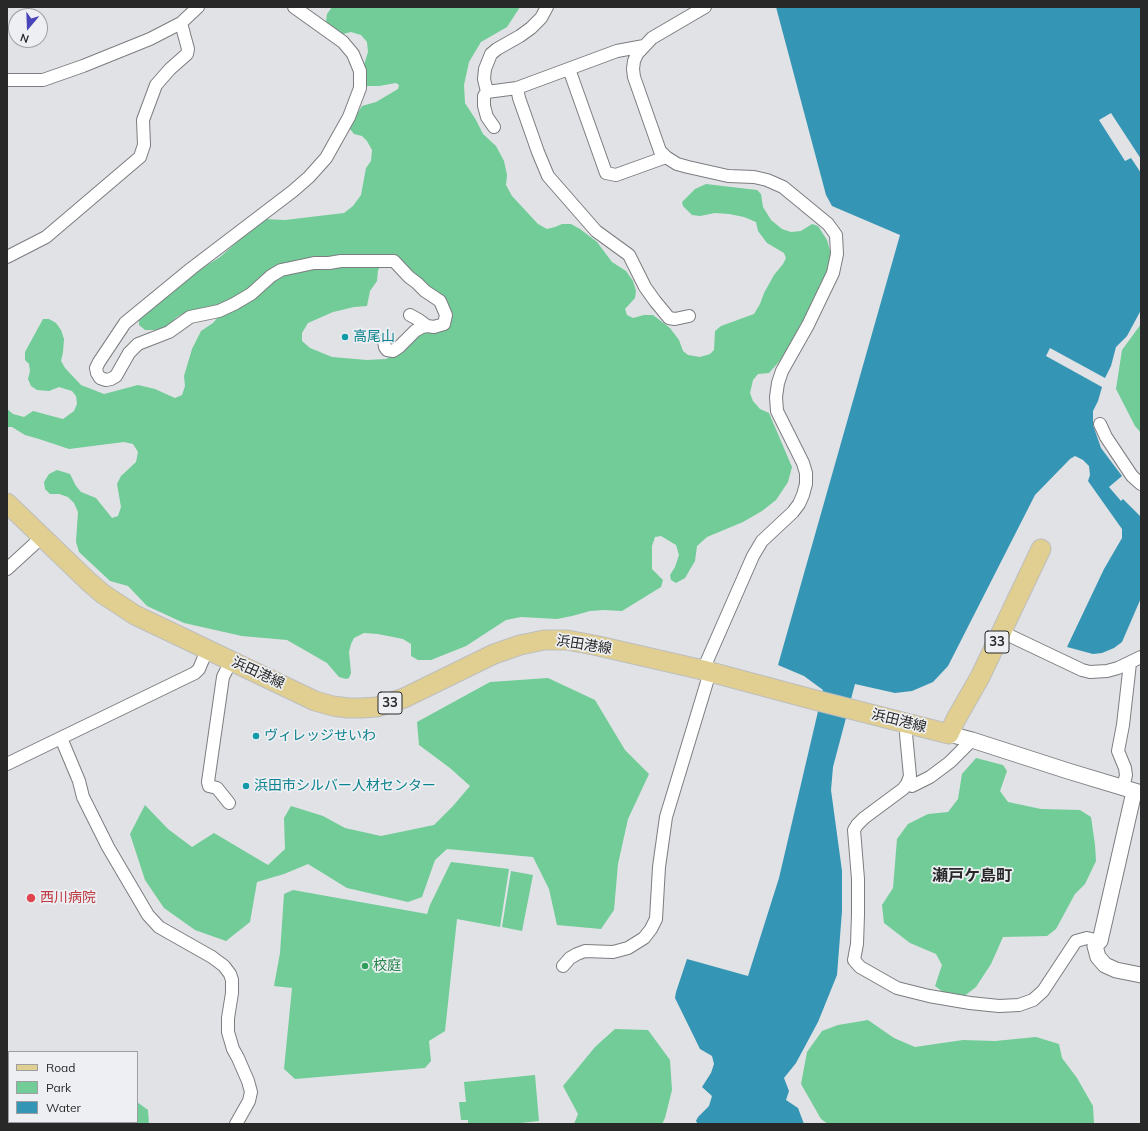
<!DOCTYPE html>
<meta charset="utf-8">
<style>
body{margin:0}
#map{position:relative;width:1148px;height:1131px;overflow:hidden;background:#e0e2e5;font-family:Mulish,sans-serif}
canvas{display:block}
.frame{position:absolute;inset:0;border:8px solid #282829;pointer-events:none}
.legend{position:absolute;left:8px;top:1051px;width:130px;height:72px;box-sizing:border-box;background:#edeff2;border:1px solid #9e9fa2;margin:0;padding:5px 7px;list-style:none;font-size:12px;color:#282829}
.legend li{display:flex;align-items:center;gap:8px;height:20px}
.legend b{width:20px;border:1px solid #9e9fa2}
.north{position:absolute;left:8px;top:8px;width:40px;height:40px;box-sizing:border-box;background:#edeff2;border:1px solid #9e9fa2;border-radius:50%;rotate:199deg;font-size:11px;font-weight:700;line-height:16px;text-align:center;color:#282829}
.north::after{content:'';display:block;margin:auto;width:14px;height:18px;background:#4a44ba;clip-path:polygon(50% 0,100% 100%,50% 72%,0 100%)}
</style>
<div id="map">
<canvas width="1148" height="1131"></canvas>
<div class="frame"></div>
<ul class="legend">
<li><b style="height:5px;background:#e0cf90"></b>Road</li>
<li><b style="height:11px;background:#71cc98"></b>Park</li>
<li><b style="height:11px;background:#3595b4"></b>Water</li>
</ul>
<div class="north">N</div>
</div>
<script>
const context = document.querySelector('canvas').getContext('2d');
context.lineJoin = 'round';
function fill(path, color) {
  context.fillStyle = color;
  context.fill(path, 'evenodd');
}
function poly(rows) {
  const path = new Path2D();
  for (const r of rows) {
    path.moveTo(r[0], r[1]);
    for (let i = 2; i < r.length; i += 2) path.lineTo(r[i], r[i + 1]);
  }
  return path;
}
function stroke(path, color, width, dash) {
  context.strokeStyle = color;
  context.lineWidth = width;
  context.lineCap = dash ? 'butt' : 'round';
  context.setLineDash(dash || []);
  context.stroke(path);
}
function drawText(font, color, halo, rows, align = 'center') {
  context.font = font + ' Mulish,"Noto Sans JP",sans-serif';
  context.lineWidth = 3.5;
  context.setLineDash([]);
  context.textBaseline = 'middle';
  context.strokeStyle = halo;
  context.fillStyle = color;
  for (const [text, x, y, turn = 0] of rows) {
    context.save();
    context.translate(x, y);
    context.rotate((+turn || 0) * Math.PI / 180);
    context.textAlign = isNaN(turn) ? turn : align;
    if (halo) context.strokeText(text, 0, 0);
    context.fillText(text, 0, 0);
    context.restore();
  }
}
fill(poly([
 [332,7,520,7,507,27,481,42,469,62,464,85,465,103,476,120,483,134,496,146,504,161,507,175,506,185,512,196,538,224,547,229,555,227,562,224,571,224,580,229,597,242,612,262,626,271,633,281,636,291,635,298,625,309,627,315,633,318,644,315,653,315,670,328,679,340,683,351,688,355,700,357,710,354,714,350,715,331,721,326,754,314,760,304,764,293,774,275,783,264,786,258,784,253,767,243,758,231,756,222,744,217,729,214,715,213,700,216,692,215,683,206,682,202,695,189,706,184,757,190,761,194,763,207,771,220,782,229,791,232,801,231,812,224,818,226,827,240,831,254,827,271,820,292,785,355,769,373,758,374,753,380,750,393,753,401,760,409,769,413,792,467,788,482,776,500,762,511,743,522,707,537,697,546,695,561,685,578,676,583,671,580,670,575,675,567,679,555,676,545,661,536,655,537,652,546,652,569,663,580,661,587,622,611,604,610,590,611,572,616,557,619,521,617,506,620,466,646,431,660,418,660,411,656,411,644,403,639,378,634,364,633,354,638,351,644,349,652,351,673,349,678,346,679,339,677,327,663,287,640,242,636,184,623,147,606,128,586,110,581,79,552,76,542,78,512,74,503,68,497,59,494,50,494,45,489,44,482,49,474,57,470,70,474,76,486,81,492,96,498,112,518,118,516,121,507,117,484,121,476,136,462,138,452,133,444,124,442,69,449,39,439,25,435,12,427,7,427,7,409,13,414,24,417,33,411,63,419,74,411,77,404,76,396,72,391,59,387,49,391,37,390,31,386,28,379,30,371,29,364,25,360,25,352,43,319,49,319,56,323,61,330,64,339,63,352,61,361,65,368,81,385,104,394,138,385,155,389,175,398,182,395,185,386,184,376,192,349,201,331,213,323,220,315,215,308,201,308,186,312,177,317,166,327,155,330,145,330,139,325,139,318,142,314,157,305,182,281,220,257,263,219,285,220,344,213,353,206,361,195,366,168,371,161,372,150,367,141,362,136,354,134,350,129,350,125,362,106,376,102,398,89,399,85,396,83,379,86,365,86,364,65,368,52,367,42,361,35,351,32,343,34,326,22,327,14],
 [382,265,402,266,449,320,445,329,440,332,431,333,422,330,395,354,386,359,367,360,332,357,310,348,302,341,302,333,308,323,333,312,354,307,367,306,370,291,377,281,378,270],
 [1141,324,1141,433,1135,426,1116,389,1122,350],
 [548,678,595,700,625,750,649,774,628,819,618,864,614,910,601,929,557,925,549,889,533,857,447,849,435,860,422,897,408,902,347,888,308,864,284,874,257,882,250,922,226,941,195,930,164,908,145,880,130,834,145,805,168,829,192,847,214,833,268,865,285,849,284,818,291,806,323,816,345,828,381,836,434,825,453,806,470,786,450,768,419,745,417,722,490,682],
 [976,758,1003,765,1007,771,1000,791,1008,802,1041,809,1080,810,1091,817,1095,845,1096,861,1085,884,1075,894,1056,929,1047,936,1003,937,991,964,976,987,963,997,943,992,935,986,942,965,936,954,910,943,884,923,882,905,893,888,897,839,908,824,928,814,948,812,958,799,962,774],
 [451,862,509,869,500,927,457,919,445,1031,429,1041,431,1061,425,1068,295,1079,284,1069,292,988,274,986,280,953,284,894,293,890,427,914,430,905],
 [511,871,533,875,522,931,502,927],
 [868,1020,894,1038,915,1047,963,1040,995,1041,1036,1037,1059,1044,1062,1058,1077,1078,1093,1106,1094,1124,828,1124,821,1119,801,1084,807,1052,822,1031,838,1025],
 [615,1029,648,1030,670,1060,672,1090,665,1118,662,1124,574,1124,578,1114,563,1086,595,1047],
 [9,1061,9,1122,137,1122,137,1102,148,1110,149,1124,7,1124,7,1062],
 [535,1075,539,1121,511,1124,468,1124,468,1120,461,1120,459,1102,466,1102,464,1082]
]), '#71cc98');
fill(poly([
 [776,7,1141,7,1141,159,1111,113,1099,120,1125,161,1131,158,1141,173,1141,310,1127,336,1116,347,1111,366,1105,378,1050,348,1046,356,1102,387,1098,401,1093,411,1093,425,1101,448,1122,476,1109,487,1121,501,1123,499,1141,517,1141,598,1122,642,1114,648,1102,653,1093,654,1067,647,1104,569,1122,538,1122,529,1088,481,1090,475,1089,466,1083,460,1075,456,1070,459,1035,495,948,666,933,682,912,691,895,693,855,684,833,767,831,790,842,871,842,911,837,975,818,1022,796,1063,784,1078,789,1091,786,1100,798,1108,804,1124,698,1124,696,1121,698,1117,709,1106,712,1096,702,1087,711,1073,714,1064,712,1056,700,1049,675,998,676,992,687,959,748,976,779,878,823,690,804,676,778,665,900,235,832,206,826,195]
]), '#3595b4');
const minor = poly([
 [294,7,343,42,353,54,360,71,360,88,349,117,326,158,309,177,293,191,192,268,125,323,99,362,96,368,97,373,100,378,106,380,111,379,116,376,129,353,138,344,169,332,190,317,219,311,234,304,251,294,271,276,281,270,300,266,314,263,329,263,341,261,394,261,409,277,417,283,425,291,440,301,446,315,444,324,434,327,427,326,419,320,410,315],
 [547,7,541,18,531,28,520,36,497,49,491,54,485,69,484,79,487,92,517,88,617,51,644,46],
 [569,69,606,173,616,175,666,157],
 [7,80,43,80,83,66,150,39,181,23,198,7],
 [517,88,519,98,538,152,548,176,596,231,629,255,645,287,655,301,669,318,675,319,689,316],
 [487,92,484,96,484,106,487,117,494,127],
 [7,257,46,237,140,157,144,145,143,120,156,85,170,69,187,54,188,49,181,23],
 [384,341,385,347,387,350,393,351,399,347,415,331,422,327,427,326],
 [1100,424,1106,437,1132,476,1141,484],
 [7,569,42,537],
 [1002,632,1082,670,1090,672,1107,671,1118,668,1141,657],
 [703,670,753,556,762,541,793,512,799,504,803,495,806,484,806,473,803,463,777,411,776,397,778,383,782,371,808,325,833,273,837,254,836,235,828,224,783,187,767,180,754,177,728,176,688,167,677,164,666,157,660,151,634,77,633,69,634,61,637,54,652,38,705,7],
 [909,723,906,734,910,776,907,784,903,789,864,818,857,825,854,830,858,879,858,915,857,944,854,960,860,967,897,988,929,996,970,1003,999,1006,1019,1005,1033,1000,1043,991,1076,941,1087,938,1100,941],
 [61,738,79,781,83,797,108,847,148,915,159,927,212,957,224,966,230,974,232,980,232,993,228,1018,228,1032,233,1049,238,1058,248,1081,251,1092,249,1101,236,1124],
 [7,764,195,673,199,669,207,650],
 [907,784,912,786,930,777,950,762,972,740],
 [1123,788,1126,775,1125,768,1118,751,1123,725,1130,663],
 [229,803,217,788,209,786,208,782,223,677,231,661],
 [563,966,570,958,577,954,585,951,613,952,628,948,644,938,651,929,656,919,659,867,666,817,710,672]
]);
const tertiary = poly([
 [949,734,972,740,1068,771,1141,793],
 [1134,792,1100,941,1095,946,1098,957,1105,965,1116,970,1141,975]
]);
const primary = poly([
 [7,503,89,582,103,594,135,615,315,701,333,706,348,708,361,708,377,707,404,698,494,654,520,645,544,640,567,640,594,645,703,670,815,700,949,734,956,719,980,677,1041,549]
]);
stroke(minor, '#7c7d80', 14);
stroke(tertiary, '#7c7d80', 17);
stroke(primary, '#bebebf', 21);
stroke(minor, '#fff', 12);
stroke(tertiary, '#fff', 15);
stroke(primary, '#e0cf90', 19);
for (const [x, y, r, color] of [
 [345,337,4,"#0f9aa8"],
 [256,736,4,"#0f9aa8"],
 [246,786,4,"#0f9aa8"],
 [31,898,5,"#e0444e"],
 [365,966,4,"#2e9e5b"]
]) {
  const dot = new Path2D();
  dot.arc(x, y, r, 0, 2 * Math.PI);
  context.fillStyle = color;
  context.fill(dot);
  stroke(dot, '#edeff2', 1.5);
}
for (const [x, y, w] of [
 [997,642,24],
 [390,703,24]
]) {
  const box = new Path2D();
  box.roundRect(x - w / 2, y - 11, w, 22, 3);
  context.fillStyle = '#edeff2';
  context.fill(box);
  stroke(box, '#282829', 1);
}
drawText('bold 13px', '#282829', null, [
 ["33",997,642],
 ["33",390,703]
]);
drawText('14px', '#0d838f', '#edeff2', [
 ["高尾山",353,337],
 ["ヴィレッジせいわ",264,736],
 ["浜田市シルバー人材センター",254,786]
], 'left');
drawText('14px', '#282829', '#edeff2', [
 ["浜田港線",584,645,9],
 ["浜田港線",258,673,25],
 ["浜田港線",899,721,14]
]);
drawText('14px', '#be3a42', '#edeff2', [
 ["西川病院",40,898]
], 'left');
drawText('14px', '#27864d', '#edeff2', [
 ["校庭",373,966]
], 'left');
drawText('bold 16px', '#282829', '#edeff2', [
 ["瀬戸ケ島町",972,876]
]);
</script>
